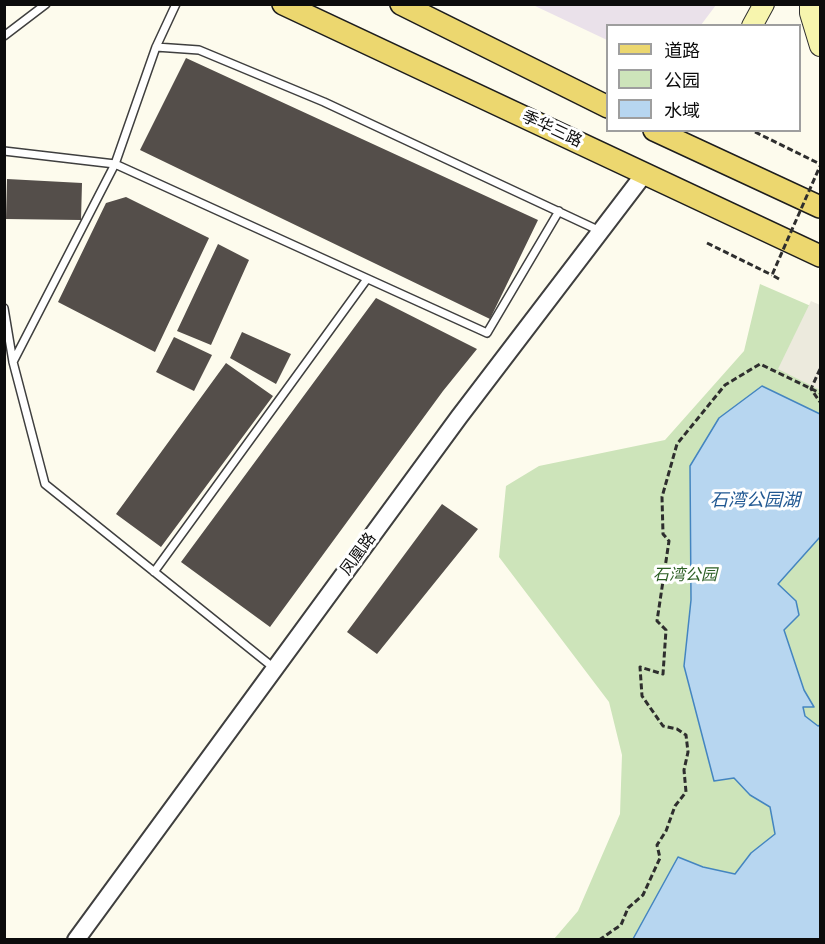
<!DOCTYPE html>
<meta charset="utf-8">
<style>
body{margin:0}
#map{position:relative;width:825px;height:944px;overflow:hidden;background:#fdfbed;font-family:"Playfair Display","Noto Sans SC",serif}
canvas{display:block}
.frame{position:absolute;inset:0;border:6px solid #0c0c0c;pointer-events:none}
.legend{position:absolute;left:606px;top:24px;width:195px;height:108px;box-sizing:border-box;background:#fff;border:2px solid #9e9e9e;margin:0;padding:8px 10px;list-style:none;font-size:18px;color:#0c0c0c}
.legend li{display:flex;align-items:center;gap:12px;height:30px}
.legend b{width:30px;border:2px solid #9e9e9e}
</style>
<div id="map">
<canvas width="825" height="944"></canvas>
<div class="frame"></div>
<ul class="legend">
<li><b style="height:8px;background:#ecd76f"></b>道路</li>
<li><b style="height:16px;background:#cde4ba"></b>公园</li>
<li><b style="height:16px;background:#b7d6f0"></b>水域</li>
</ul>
</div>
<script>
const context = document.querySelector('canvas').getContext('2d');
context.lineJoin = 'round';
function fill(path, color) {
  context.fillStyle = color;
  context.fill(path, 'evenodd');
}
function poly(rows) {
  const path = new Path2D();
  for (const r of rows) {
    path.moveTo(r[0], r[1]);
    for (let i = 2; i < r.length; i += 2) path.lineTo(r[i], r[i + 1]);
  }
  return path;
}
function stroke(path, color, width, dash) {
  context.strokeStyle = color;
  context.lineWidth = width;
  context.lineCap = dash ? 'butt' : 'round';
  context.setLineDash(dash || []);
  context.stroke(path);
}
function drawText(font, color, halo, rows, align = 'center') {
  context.font = font + ' "Playfair Display","Noto Sans SC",serif';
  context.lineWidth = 6;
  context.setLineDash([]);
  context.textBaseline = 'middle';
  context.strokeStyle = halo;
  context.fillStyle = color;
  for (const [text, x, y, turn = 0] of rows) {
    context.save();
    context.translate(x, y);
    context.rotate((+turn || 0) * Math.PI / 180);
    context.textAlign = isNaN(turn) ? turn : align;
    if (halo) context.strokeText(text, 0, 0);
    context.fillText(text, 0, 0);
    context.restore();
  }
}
fill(poly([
 [533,5,716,5,701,25,608,26,607,40]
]), '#eae1ea');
fill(poly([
 [760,284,820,310,820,939,554,939,578,911,620,814,622,755,609,702,499,557,506,486,539,466,665,440,744,351]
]), '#cde4ba');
fill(poly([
 [811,301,820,305,820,390,778,369]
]), '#eceadd');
const water = poly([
 [762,386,820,414,820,537,778,584,796,601,799,615,784,630,804,690,814,707,803,707,805,716,818,726,820,725,820,939,633,939,678,857,703,867,735,874,751,853,775,834,770,807,750,795,734,778,714,781,684,666,691,600,690,466,719,418,762,386]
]);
fill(water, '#b7d6f0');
stroke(water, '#4485c0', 1.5);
fill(poly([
 [186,58,538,220,490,319,140,150],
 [7,179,82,183,81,220,6,219],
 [126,197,209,238,155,352,58,302,106,203],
 [218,244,249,260,211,345,177,331],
 [376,298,477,349,443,391,270,627,181,562],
 [242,332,291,354,276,384,230,358],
 [174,337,212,355,194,391,156,372],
 [226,363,273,396,161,547,116,514],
 [442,504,478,529,377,654,347,632]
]), '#544e4a');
const service = poly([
 [4,36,46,4],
 [156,47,199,50,324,102,600,231],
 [4,151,115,164,487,333,559,211],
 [4,308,13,362,45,484,274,668],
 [13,362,115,164,156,47,176,4],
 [154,572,367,279]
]);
const tertiary = poly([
 [76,940,459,417,645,173]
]);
const secondary = poly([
 [810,4,810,13,820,46],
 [752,26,764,4]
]);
const primary = poly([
 [283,4,820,256],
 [401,4,608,107],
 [654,130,820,207]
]);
stroke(service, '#3f3f3f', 10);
stroke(tertiary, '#3f3f3f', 20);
stroke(secondary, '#2e2e2e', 22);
stroke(primary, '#1d1d1d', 24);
stroke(poly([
 [755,132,820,164],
 [707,243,772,275],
 [820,369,811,389,820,402],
 [599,940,621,925,628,908,643,895,660,858,657,845,666,831,675,806,686,792,684,770,688,752,686,735,677,729,663,726,642,696,640,667,663,674,666,630,657,621,669,541,663,534,662,497,677,444,725,385,760,364,820,393]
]), '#2e2e2e', 3, [6, 3]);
stroke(service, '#fff', 7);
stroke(tertiary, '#fff', 16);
stroke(secondary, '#f7f5ae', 20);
stroke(primary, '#ecd76f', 21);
stroke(poly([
 [779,279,772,275,820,166]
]), '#2e2e2e', 3, [6, 3]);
drawText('16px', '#0c0c0c', '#fff', [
 ["季华三路",552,129,25],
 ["凤凰路",358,554,-54]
]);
drawText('italic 16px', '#2b5e23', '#fff', [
 ["石湾公园",685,575]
]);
drawText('italic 18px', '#215892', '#fff', [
 ["石湾公园湖",755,500]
]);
</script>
